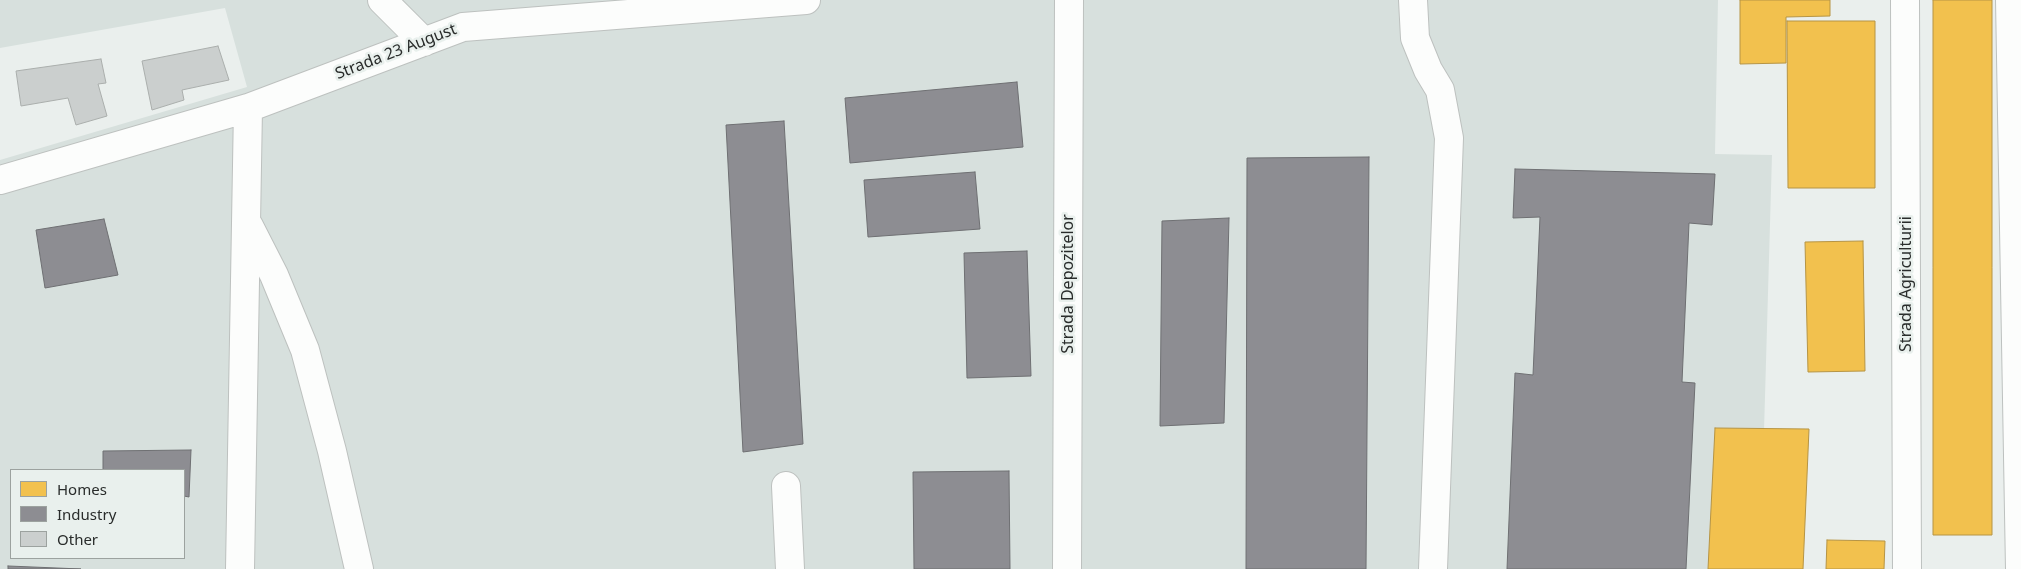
<!DOCTYPE html>
<style>
body{margin:0}
#map{position:relative;width:2021px;height:569px;overflow:hidden;background:#eaefed;font-family:"Noto Sans",sans-serif}
canvas{display:block}
.legend{position:absolute;left:10px;top:469px;width:175px;height:90px;box-sizing:border-box;background:#e9f0ed;border:1px solid #9ca29f;margin:0;padding:6px 9px;list-style:none;font-size:15px;color:#292c2b}
.legend li{display:flex;align-items:center;gap:10px;height:25px}
.legend b{width:25px;border:1px solid #9ca29f}
</style>
<div id="map">
<canvas width="2021" height="569"></canvas>
<ul class="legend">
<li><b style="height:14px;background:#f2c14e"></b>Homes</li>
<li><b style="height:14px;background:#8d8d92"></b>Industry</li>
<li><b style="height:14px;background:#cbcfce"></b>Other</li>
</ul>
</div>
<script>
const context = document.querySelector('canvas').getContext('2d');
context.lineJoin = 'round';
function fill(path, color) {
  context.fillStyle = color;
  context.fill(path, 'evenodd');
}
function poly(rows) {
  const path = new Path2D();
  for (const r of rows) {
    path.moveTo(r[0], r[1]);
    for (let i = 2; i < r.length; i += 2) path.lineTo(r[i], r[i + 1]);
  }
  return path;
}
function stroke(path, color, width, dash) {
  context.strokeStyle = color;
  context.lineWidth = width;
  context.lineCap = dash ? 'butt' : 'round';
  context.setLineDash(dash || []);
  context.stroke(path);
}
function drawText(font, color, halo, rows, align = 'center') {
  context.font = font + ' "Noto Sans",sans-serif';
  context.lineWidth = 5;
  context.setLineDash([]);
  context.textBaseline = 'middle';
  context.strokeStyle = halo;
  context.fillStyle = color;
  for (const [text, x, y, turn = 0] of rows) {
    context.save();
    context.translate(x, y);
    context.rotate((+turn || 0) * Math.PI / 180);
    context.textAlign = isNaN(turn) ? turn : align;
    if (halo) context.strokeText(text, 0, 0);
    context.fillText(text, 0, 0);
    context.restore();
  }
}
fill(poly([
 [0,0,1718,0,1715,154,1772,155,1760,569,0,569,0,160,247,87,225,8,0,48],
 [11,470,184,470,184,558,11,558]
]), '#d7e0dd');
const homes = poly([
 [1740,0,1830,0,1830,16,1786,17,1786,63,1740,64,1740,0],
 [1933,0,1992,0,1992,535,1933,535,1933,0],
 [1787,21,1875,21,1875,188,1788,188,1787,21],
 [1863,241,1865,371,1808,372,1805,242,1863,241],
 [1715,428,1809,429,1803,569,1708,569,1715,428],
 [1827,540,1885,541,1884,569,1826,569,1827,540]
]);
fill(homes, '#f2c14e');
stroke(homes, '#b69444', 1);
const industry = poly([
 [1017,82,1023,147,850,163,845,98,1017,82],
 [784,121,803,444,743,452,726,125,784,121],
 [1369,157,1366,569,1246,569,1247,158,1369,157],
 [1515,169,1715,174,1712,225,1689,223,1682,382,1695,383,1686,569,1507,569,1515,373,1533,375,1540,217,1513,218,1515,169],
 [975,172,980,229,868,237,864,180,975,172],
 [1229,218,1224,423,1160,426,1162,221,1229,218],
 [104,219,118,275,45,288,36,230,104,219],
 [1027,251,1031,376,967,378,964,253,1027,251],
 [191,450,189,497,184,496,184,470,103,470,103,451,191,450],
 [1009,471,1010,569,914,569,913,472,1009,471],
 [8,566,81,569,8,569,8,566]
]);
fill(industry, '#8d8d92');
stroke(industry, '#6f7073', 1);
const building = poly([
 [218,46,229,80,182,90,184,100,152,110,142,61,218,46],
 [101,59,106,83,98,84,107,116,76,125,68,98,21,106,16,71,101,59]
]);
fill(building, '#cbcfce');
stroke(building, '#aaaeac', 1);
const minor = poly([
 [382,0,424,42],
 [1413,0,1415,38,1428,70,1440,90,1449,138,1433,569],
 [1905,0,1907,569],
 [2010,0,2020,569],
 [0,180,248,108,463,27,806,0],
 [249,226,274,275,305,350,332,451,359,569],
 [786,486,790,569],
 [240,569,248,108],
 [1067,569,1069,0]
]);
stroke(minor, '#bdc1bf', 30);
stroke(minor, '#fcfdfc', 28);
drawText('16px', '#292c2b', '#e9f0ed', [
 ["Strada 23 August",396,52,-21],
 ["Strada Depozitelor",1068,284,-90],
 ["Strada Agriculturii",1906,284,-90]
]);
</script>
